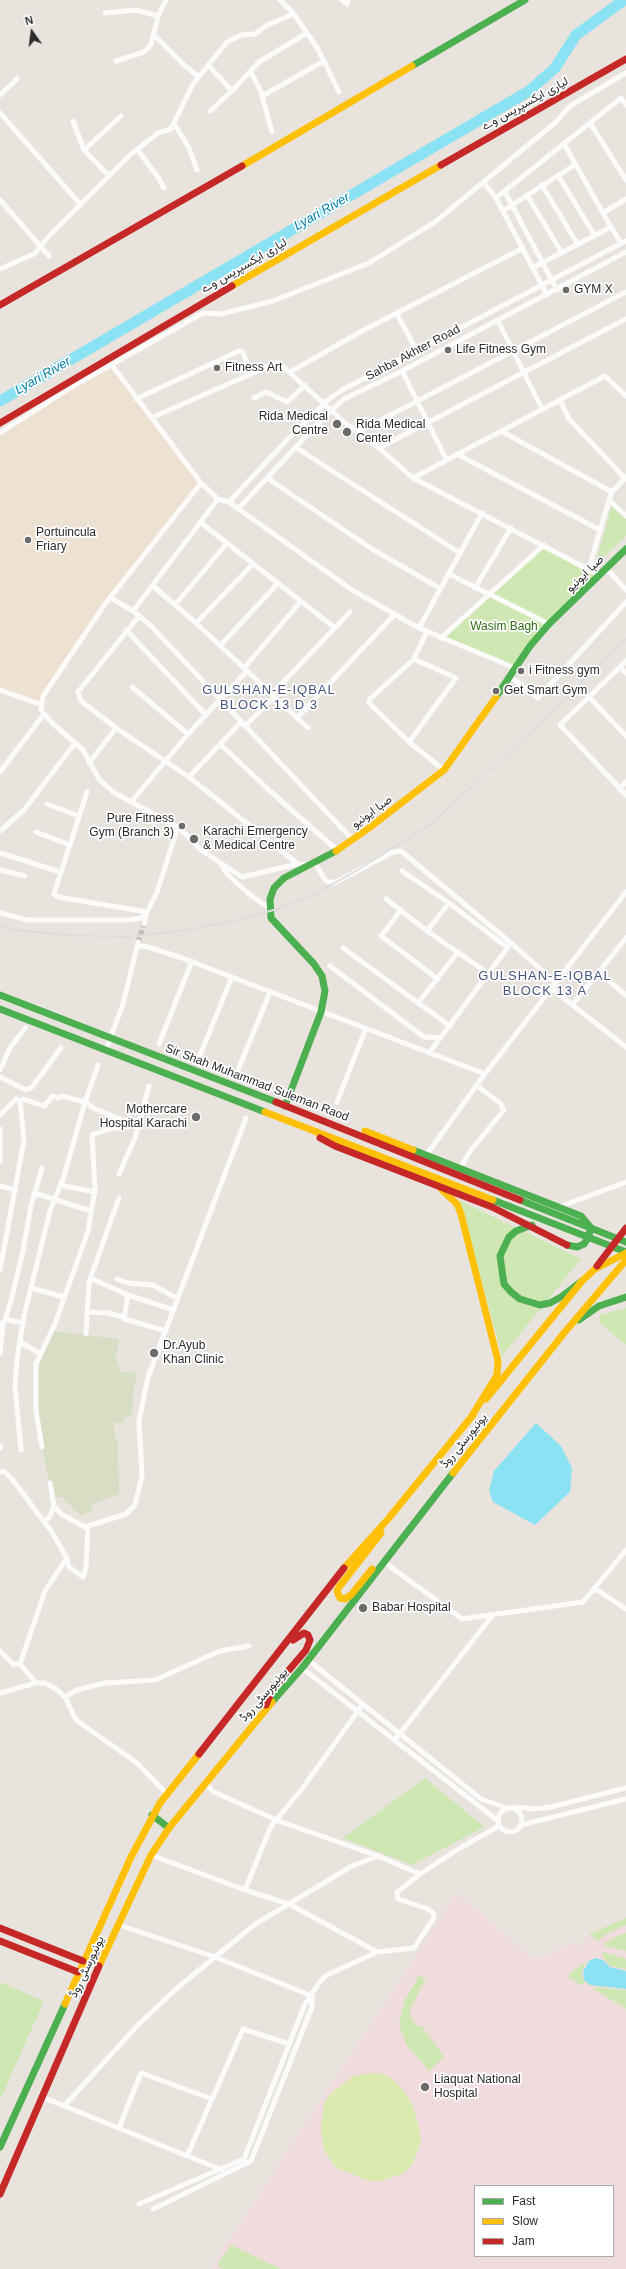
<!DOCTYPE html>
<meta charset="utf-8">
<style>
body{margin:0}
#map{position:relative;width:626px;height:2269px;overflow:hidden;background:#e9e3de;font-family:Arial,sans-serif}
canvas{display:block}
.legend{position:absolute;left:474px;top:2185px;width:140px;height:72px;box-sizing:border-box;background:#fff;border:1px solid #aaa;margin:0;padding:5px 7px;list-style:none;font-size:12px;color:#2a2a2a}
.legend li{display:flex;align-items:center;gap:8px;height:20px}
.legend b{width:20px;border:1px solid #aaa}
.north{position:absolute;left:12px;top:12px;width:40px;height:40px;-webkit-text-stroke:3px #fff;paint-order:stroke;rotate:346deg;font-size:11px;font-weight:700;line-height:16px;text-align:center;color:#2a2a2a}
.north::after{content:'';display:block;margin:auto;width:14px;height:18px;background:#2a2a2a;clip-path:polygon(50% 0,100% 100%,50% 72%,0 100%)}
</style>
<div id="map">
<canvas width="626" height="2269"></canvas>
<ul class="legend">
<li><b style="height:5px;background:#4caf50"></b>Fast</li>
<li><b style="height:5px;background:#ffc107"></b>Slow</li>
<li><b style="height:5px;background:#c62828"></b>Jam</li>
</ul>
<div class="north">N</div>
</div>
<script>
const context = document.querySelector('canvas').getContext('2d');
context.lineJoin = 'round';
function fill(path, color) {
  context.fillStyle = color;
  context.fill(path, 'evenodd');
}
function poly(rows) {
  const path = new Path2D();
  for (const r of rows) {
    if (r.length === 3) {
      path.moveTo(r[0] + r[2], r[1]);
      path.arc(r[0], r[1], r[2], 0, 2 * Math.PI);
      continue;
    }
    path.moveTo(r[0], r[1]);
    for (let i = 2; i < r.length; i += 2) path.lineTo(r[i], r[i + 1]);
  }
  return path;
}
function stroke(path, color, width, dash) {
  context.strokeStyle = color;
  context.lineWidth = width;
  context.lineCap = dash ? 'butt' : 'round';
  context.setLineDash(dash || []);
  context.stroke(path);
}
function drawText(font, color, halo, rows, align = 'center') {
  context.font = font + ' Arial,Vazirmatn,sans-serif';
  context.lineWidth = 3.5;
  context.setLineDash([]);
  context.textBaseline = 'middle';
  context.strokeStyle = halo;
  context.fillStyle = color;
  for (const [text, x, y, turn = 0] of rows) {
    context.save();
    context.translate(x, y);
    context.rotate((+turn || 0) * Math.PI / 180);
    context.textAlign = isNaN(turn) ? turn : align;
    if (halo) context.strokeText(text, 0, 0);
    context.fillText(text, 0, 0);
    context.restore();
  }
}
fill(poly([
 [111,364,201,483,111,598,40,704,0,690,0,433]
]), '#ede1d1');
fill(poly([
 [457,1893,535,1960,575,1942,582,1946,589,1934,626,1918,626,2269,210,2269],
 [475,2186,613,2186,613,2256,475,2256]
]), '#f0dcdc');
fill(poly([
 [612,505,626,518,626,536,595,565],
 [544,545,599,575,549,624,516,667,445,637],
 [460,1201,581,1259,502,1356],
 [626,1308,626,1345,600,1323,600,1315],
 [425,1778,484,1827,412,1865,343,1838],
 [626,1918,626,1925,606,1934,599,1941,589,1934],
 [626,1933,626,1951,603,1945,615,1937],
 [603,1952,626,1959,626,1969,610,1966,603,1957],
 [586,1962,581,1973,585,1983,582,1985,569,1978,570,1973],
 [419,1976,426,1978,410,2010,411,2017,416,2025,422,2026,444,2057,429,2071,406,2044,399,2024,404,2002],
 [0,1982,44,2001,0,2100],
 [591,1987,626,1990,626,2009,623,2007],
 [231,2245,281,2269,223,2269,217,2265]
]), '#cee7b3');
fill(poly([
 [51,1331,119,1339,116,1358,121,1372,138,1373,134,1385,132,1416,125,1417,124,1423,114,1422,115,1439,118,1439,119,1494,92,1504,93,1510,81,1516,62,1497,52,1497,35,1410,36,1365]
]), '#d7dec4');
fill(poly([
 [373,2073,383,2074,391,2078,406,2093,413,2107,419,2127,421,2142,412,2165,404,2173,381,2181,369,2181,335,2167,324,2149,321,2129,324,2103,333,2091,354,2076]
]), '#dbebb0');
fill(poly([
 [536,1423,561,1446,572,1468,570,1492,535,1525,493,1502,489,1491,494,1471],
 [595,1958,603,1960,610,1967,626,1971,626,1989,590,1985,584,1980,583,1972,589,1961]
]), '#8ae2f2');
stroke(poly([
 [0,401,529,91,555,68,576,35,624,0]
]), '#8ae2f2', 11);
stroke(poly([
 [138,942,144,924]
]), '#c3beba', 5, [5, 2.5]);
stroke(poly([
 [280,0,294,14,318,49,339,92],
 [342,0,347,4,348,0],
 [105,13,136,10,158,16],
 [154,35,184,65,199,77],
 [116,61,144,52,151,45,158,16,166,0],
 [208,65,232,91],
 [251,72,261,92,272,132],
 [0,95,17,79],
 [262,96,324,61],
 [210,111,232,91,259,62,307,33],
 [0,113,81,205],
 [73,121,84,150,109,176],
 [590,123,626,180],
 [175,125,189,148,197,170],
 [564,144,611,227],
 [137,149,158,177,164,188],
 [84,150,121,116],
 [558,175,595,236],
 [484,183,496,198,547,295],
 [542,185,578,245],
 [505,192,557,290],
 [527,195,562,253],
 [496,198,621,98,626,105],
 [0,200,49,256],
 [503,211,576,164],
 [603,213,626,199],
 [534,267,611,227,621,243],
 [0,269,34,254,50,235,131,154,158,133,171,129,193,84,227,42,241,35,255,34,267,25,294,14],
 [397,314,417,351],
 [498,321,542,409],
 [111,364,201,483,218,499,229,502,352,590,419,628,515,668],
 [402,371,446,459],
 [290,372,362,331,523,248],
 [254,398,266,392,287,402,305,385],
 [136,399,239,351,243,352,251,374],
 [560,400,569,419,625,478],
 [151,418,278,362,344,422,379,448,413,478,599,575],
 [501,431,612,492],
 [358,432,626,292],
 [0,433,70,388,203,313,221,314,273,301,369,263,435,222,556,122,570,106,626,73],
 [295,447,460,553],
 [379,448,626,319],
 [457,454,600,530],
 [267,478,372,549,441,589],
 [413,478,605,376,626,396],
 [201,483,105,604,43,696,41,710,51,722,83,750,99,779,113,792,178,827,201,850,242,877,298,864,308,865],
 [609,500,626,516],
 [229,502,284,443,328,400,342,390,626,241],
 [238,509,323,418,344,399,402,371,626,252],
 [200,522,335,628],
 [589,568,609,500,612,492,626,477],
 [606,568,626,590],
 [449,574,549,624],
 [153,586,196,623,308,728],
 [475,588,511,528],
 [111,598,133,611,150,625,352,839],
 [175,605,227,543],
 [133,611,218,499],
 [139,616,78,692,81,701,116,728,189,777,298,864],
 [196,623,253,564],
 [419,628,482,513],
 [126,630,206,715],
 [427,631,414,659,370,699,369,703,409,742,444,770],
 [441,638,544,545],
 [220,646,278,583],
 [626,661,560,725,626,795],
 [620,667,626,673],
 [244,668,301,601],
 [511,677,538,698,626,602],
 [132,687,188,734],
 [0,690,40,704],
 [272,694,350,612],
 [589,697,626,736],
 [297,718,395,614],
 [245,726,275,696],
 [409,742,456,678,414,659],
 [220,744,270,791,337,850],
 [89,763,116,728],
 [0,772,44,714],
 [189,777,241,722],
 [619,789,626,782],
 [87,792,54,894,58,897,147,912,144,924],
 [132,801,188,734,247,671],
 [47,804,79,816],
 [0,831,24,810,75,743],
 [36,832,70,845],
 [1,853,60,872],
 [314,862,326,881,334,883,393,852,401,851,511,943,555,982],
 [222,866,228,875,249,894,269,908],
 [0,870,25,876],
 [402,871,449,903],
 [386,899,427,931,489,974],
 [401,910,381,936,438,979],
 [0,913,28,920,129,920,141,918,147,912,157,892,178,827],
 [427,931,449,903,508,948],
 [138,946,148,947,182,958,485,1074],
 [343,948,450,1026],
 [330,966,424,1037,440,1038],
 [599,973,626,995],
 [551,988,626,1047],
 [418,1003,458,952],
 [573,1004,626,938],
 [159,1044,192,961],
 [106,1050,123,1004,138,942],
 [429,1053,511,943],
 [198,1060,232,977],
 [0,1070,10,1048,25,1028],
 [236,1075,270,992],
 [0,1077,26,1090,32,1087,61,1048],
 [23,1099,44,1106,53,1096,59,1098,62,1096,85,1102,98,1065],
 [337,1102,366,1028],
 [0,1115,16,1099,20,1101],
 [0,1129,0,1161],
 [427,1154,485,1074,626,892],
 [460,1168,471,1150,504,1110,500,1103,476,1085],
 [119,1174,135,1138,149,1086],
 [60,1185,95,1192],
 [0,1186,16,1190],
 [34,1193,91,1211],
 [559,1207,626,1182],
 [0,1270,24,1140,20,1101],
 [90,1278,128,1295],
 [117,1279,128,1283,153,1285,178,1299],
 [31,1288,64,1297],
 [88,1312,108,1313,124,1317],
 [5,1319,23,1323],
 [0,1323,3,1325,11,1301,23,1251,31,1206,42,1168],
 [166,1331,124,1319,128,1295,174,1310],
 [86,1334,89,1282,119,1198],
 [20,1342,41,1354],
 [0,1353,3,1325],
 [0,1446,0,1448],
 [42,1447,36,1411,36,1364,55,1324,88,1231,95,1190,92,1135,110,1129,130,1126,132,1123],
 [21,1450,15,1388,17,1359,24,1316,50,1211,64,1176,85,1102,95,1109,138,1126],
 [0,1472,4,1471,12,1479,51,1531,67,1558,45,1591,20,1664,36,1683],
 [50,1483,54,1506,61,1514,85,1527,126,1514,135,1505,142,1476,139,1421,148,1377,246,1118],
 [43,1521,49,1518,54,1506],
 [67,1558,69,1567,83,1577,86,1567,88,1526],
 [384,1562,462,1619,583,1602,626,1550],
 [594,1588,626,1609],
 [0,1651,14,1665,20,1663],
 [308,1660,481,1799,507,1808],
 [302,1668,497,1820],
 [0,1693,36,1683,45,1683,56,1689,65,1697,76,1720,137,1763,167,1794],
 [65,1697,77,1690,105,1683,155,1680,220,1651,249,1646],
 [395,1740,492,1616],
 [205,1783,214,1792,276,1820,378,1856,420,1874],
 [516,1807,535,1809,551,1807,626,1788],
 [510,1820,12],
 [521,1825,626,1799],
 [151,1855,245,1890,289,1904,377,1952],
 [245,1890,271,1826,302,1789,363,1704],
 [119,1925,215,1957,312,1996],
 [42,2097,222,2170],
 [64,2106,138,2025,176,1989,254,1925,352,1866,378,1856],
 [119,2128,141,2073,212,2099],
 [187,2156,243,2029,289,2044],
 [139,2204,244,2159,305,2004,319,1983,325,1976,377,1952,414,1948,433,1919,434,1914,428,1909,398,1899,397,1892,420,1874,460,1848,499,1826],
 [153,2209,251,2161,312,2007,312,1996]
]), '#fcfbfa', 5);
stroke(poly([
 [412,66,525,0],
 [496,697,530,646,549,624,626,549],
 [0,995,276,1102],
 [0,1009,265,1112],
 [285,1106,321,1012,325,991,322,976,314,964,271,918,270,899,274,888,284,878,336,851],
 [413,1150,581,1216,591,1228,588,1238,584,1244,577,1247,567,1245],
 [493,1200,626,1252],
 [520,1200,626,1242],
 [532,1225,516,1231,509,1237,500,1256,504,1284,511,1292,520,1299,540,1305,550,1303,561,1297,582,1281],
 [579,1320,599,1306,626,1297],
 [272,1702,302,1668,453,1473],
 [152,1815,169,1828],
 [0,2147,65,2004]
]), '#4caf50', 7);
stroke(poly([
 [242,166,412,66],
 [232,286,441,165],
 [336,851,369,828,444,770,496,697],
 [265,1112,493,1200],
 [365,1131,413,1150],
 [442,1190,457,1204,461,1214,498,1361,497,1375,470,1419],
 [486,1399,582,1281,595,1269,626,1253],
 [453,1473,564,1333,626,1260],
 [344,1568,388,1519,473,1415],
 [372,1569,351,1595,345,1599,340,1598,337,1591,339,1587,381,1533],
 [99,1966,151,1855,169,1828,272,1702],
 [65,2004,131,1857,160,1803,199,1754]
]), '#ffc107', 7);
stroke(poly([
 [441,165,626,59],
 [0,305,242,166],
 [0,423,232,286],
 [276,1102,520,1200],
 [320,1138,335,1146,492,1207,567,1245],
 [597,1266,626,1228],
 [266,1705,272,1690,306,1650,310,1640,308,1635,304,1633,293,1640],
 [199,1754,344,1568],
 [0,1928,83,1961],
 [0,1941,78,1972],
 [0,2194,99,1966]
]), '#c62828', 7);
stroke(poly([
 [0,926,15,930,67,935,128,937,187,930,237,920,281,908,317,893,359,869,431,824,515,747,626,639]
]), '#ddddde', 2);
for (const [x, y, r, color] of [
 [566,290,4,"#6d6b69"],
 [448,350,4,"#6d6b69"],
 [217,368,4,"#6d6b69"],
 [337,424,5,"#6d6b69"],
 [347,432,5,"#6d6b69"],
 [28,540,4,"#6d6b69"],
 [521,671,4,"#6d6b69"],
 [496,691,4,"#6d6b69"],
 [182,826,4,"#6d6b69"],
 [194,839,5,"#6d6b69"],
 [196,1117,5,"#6d6b69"],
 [154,1353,5,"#6d6b69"],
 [363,1608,5,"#6d6b69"],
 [425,2087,5,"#6d6b69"]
]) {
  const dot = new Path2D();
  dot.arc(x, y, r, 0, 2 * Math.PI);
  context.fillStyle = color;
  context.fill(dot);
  stroke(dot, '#fff', 1.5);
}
drawText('12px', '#2a2a2a', '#fff', [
 ["لیاری ایکسپریس وے",525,104,-29],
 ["لیاری ایکسپریس وے",244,266,-30],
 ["Sahba Akhter Road",413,353,-28],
 ["صبا ایونیو",585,574,-44],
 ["صبا ایونیو",372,812,-36],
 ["Sir Shah Muhammad Suleman Raod",257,1083,21],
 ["یونیورسٹی روڈ",464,1441,-51],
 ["یونیورسٹی روڈ",264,1695,-49],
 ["یونیورسٹی روڈ",87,1967,-65]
]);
drawText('12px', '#2a2a2a', '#fff', [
 ["GYM X",574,290],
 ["Life Fitness Gym",456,350],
 ["Fitness Art",225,368],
 ["Rida Medical",328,417,"right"],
 ["Centre",328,431,"right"],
 ["Rida Medical",356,425],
 ["Center",356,439],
 ["Portuincula",36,533],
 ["Friary",36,547],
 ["i Fitness gym",529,671],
 ["Get Smart Gym",504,691],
 ["Pure Fitness",174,819,"right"],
 ["Gym (Branch 3)",174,833,"right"],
 ["Karachi Emergency",203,832],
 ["& Medical Centre",203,846],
 ["Mothercare",187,1110,"right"],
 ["Hospital Karachi",187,1124,"right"],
 ["Dr.Ayub",163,1346],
 ["Khan Clinic",163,1360],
 ["Babar Hospital",372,1608],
 ["Liaquat National",434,2080],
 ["Hospital",434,2094]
], 'left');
drawText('12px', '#2e6e12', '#fff', [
 ["Wasim Bagh",504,627]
]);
drawText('italic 13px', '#007ea7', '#fff', [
 ["Lyari River",322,212,-30],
 ["Lyari River",43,376,-30]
]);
context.letterSpacing = '1px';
drawText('13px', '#45557f', '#fff', [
 ["GULSHAN-E-IQBAL",269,690],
 ["BLOCK 13 D 3",269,705],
 ["GULSHAN-E-IQBAL",545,976],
 ["BLOCK 13 A",545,991]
]);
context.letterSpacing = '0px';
</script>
